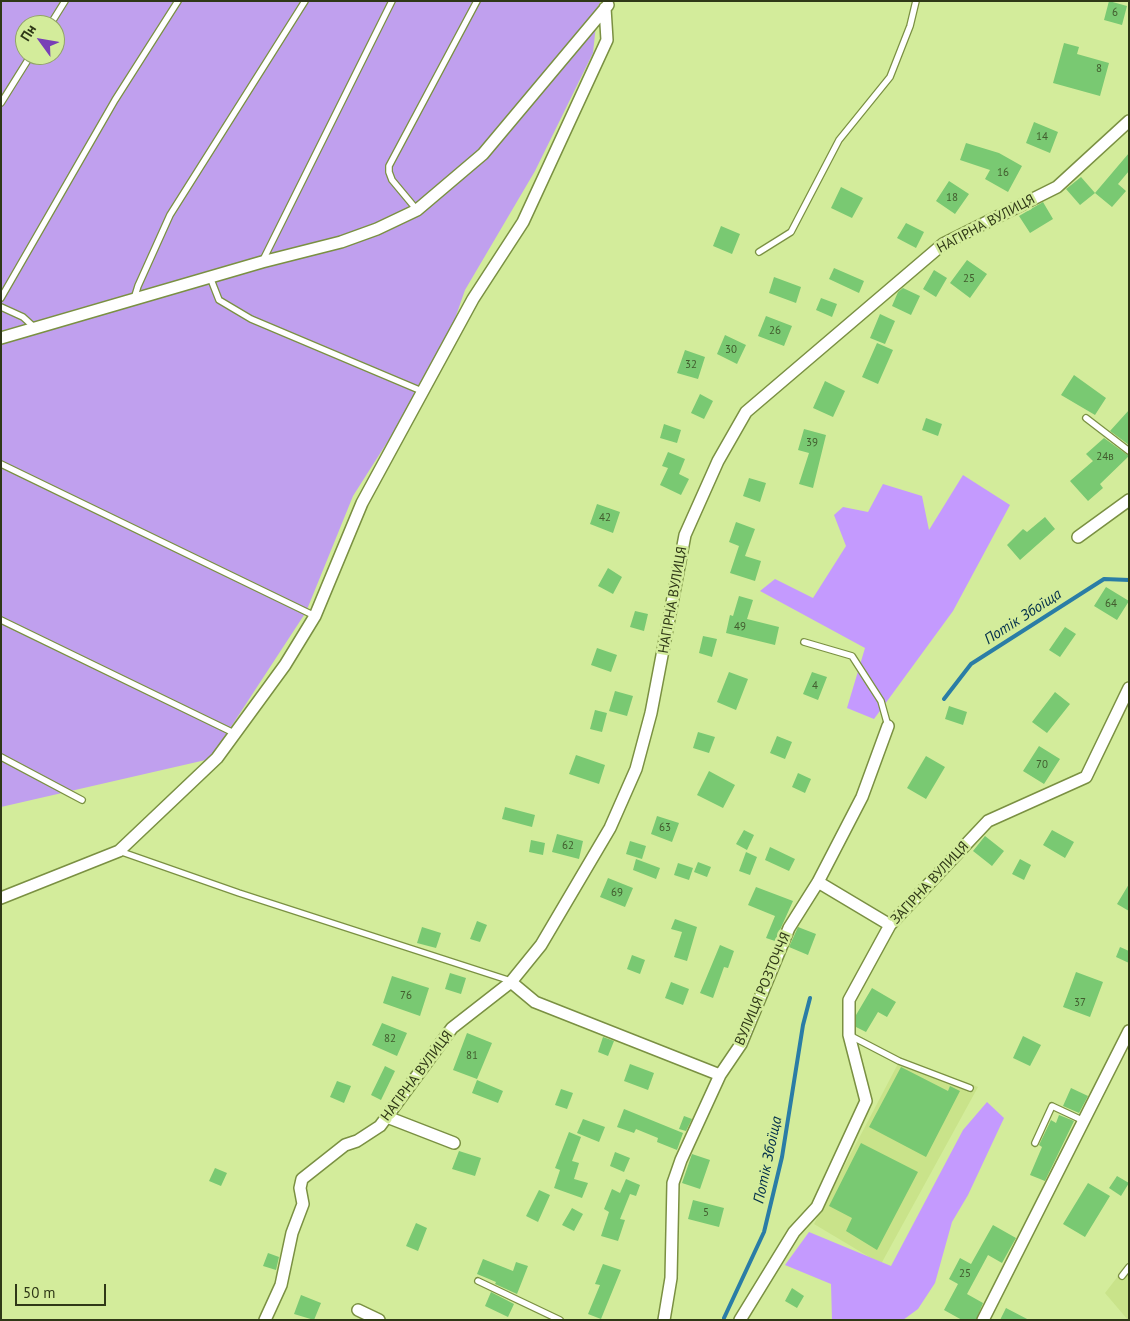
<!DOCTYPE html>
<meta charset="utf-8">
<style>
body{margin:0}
#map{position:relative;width:1130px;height:1321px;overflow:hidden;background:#d3ec9b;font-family:"PT Sans",sans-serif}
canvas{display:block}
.frame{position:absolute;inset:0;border:2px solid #2f3817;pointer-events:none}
.north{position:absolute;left:15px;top:15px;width:50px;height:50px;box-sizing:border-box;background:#d3ec9b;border:1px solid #91a466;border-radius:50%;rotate:302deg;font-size:14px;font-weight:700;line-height:20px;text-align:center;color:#2f3817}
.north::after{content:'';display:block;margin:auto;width:18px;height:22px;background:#783fb6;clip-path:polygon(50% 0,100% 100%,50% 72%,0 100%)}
.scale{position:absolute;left:15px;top:1284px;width:91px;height:22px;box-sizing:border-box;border:2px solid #2f3817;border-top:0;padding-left:6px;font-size:15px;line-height:18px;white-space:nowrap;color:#2f3817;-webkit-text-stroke:4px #d3ec9b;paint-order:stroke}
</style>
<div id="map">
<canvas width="1130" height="1321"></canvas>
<div class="frame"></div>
<div class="north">Пн</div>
<div class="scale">50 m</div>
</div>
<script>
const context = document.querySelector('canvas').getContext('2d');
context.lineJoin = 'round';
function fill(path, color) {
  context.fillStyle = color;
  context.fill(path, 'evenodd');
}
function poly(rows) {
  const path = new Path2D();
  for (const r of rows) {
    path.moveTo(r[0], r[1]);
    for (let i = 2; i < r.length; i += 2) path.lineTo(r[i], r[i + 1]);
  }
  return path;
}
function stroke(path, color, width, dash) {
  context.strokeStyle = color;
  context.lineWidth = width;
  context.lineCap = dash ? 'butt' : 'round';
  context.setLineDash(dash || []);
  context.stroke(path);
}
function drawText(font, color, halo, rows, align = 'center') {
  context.font = font + ' "PT Sans",sans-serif';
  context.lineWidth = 5;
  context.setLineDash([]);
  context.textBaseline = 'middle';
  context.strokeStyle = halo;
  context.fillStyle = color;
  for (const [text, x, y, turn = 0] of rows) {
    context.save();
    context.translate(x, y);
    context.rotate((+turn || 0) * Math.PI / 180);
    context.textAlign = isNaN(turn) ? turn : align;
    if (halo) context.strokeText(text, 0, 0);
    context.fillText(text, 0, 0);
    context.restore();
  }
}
fill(poly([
 [901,1058,978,1087,881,1264,814,1224],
 [1129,1262,1129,1320,1128,1320,1105,1293]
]), '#c9e38a');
fill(poly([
 [1,1,601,1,598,6,593,53,535,171,465,290,442,356,353,496,306,612,210,759,1,807],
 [25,25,55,25,55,55,25,55]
]), '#c0a0ee');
fill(poly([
 [963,475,1010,505,953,611,874,719,847,708,865,648,760,591,775,579,813,598,846,546,834,515,843,507,868,512,883,484,922,496,929,530],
 [987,1102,1004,1118,968,1195,952,1222,935,1283,918,1309,903,1320,832,1320,831,1284,785,1265,809,1232,891,1266,963,1130]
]), '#c49afe');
stroke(poly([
 [944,699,971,664,1104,579,1129,580],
 [724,1318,764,1232,782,1157,803,1025,810,998]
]), '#2a7da6', 4);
fill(poly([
 [1109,1,1127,6,1122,25,1104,20],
 [1064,43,1079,47,1077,54,1109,63,1100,96,1053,83],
 [1034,122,1058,132,1050,153,1026,143],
 [966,143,999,153,1022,166,1008,192,985,179,990,170,960,160],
 [1129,153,1129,171,1118,184,1126,191,1112,207,1095,193],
 [1081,177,1095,193,1080,205,1066,189],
 [949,181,969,194,955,214,936,201],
 [841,187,863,198,852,218,831,208],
 [1043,202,1053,219,1030,233,1019,216],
 [906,223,924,232,916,248,897,238],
 [721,226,740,234,732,254,713,246],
 [967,260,987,274,970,298,950,283],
 [834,268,864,281,859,293,829,279],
 [934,270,947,278,936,297,923,289],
 [774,277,801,287,796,303,769,293],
 [903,288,920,296,911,315,892,306,898,292],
 [821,298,837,304,832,317,816,310],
 [880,314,895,321,885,344,870,338],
 [766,316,792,326,784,346,758,336],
 [725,335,746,345,737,364,717,354],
 [877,343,893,350,878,384,862,377],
 [685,350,705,357,698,379,677,373],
 [1074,375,1106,398,1095,415,1061,395],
 [825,381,845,391,833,417,813,408],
 [700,394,713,401,704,419,691,413],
 [1129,410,1129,445,1110,431],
 [926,418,942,424,938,436,922,430],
 [664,424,681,430,677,443,660,438],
 [804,429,826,435,813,488,799,484,809,453,798,450],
 [1104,438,1129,456,1100,484,1103,488,1088,501,1070,481,1093,461,1086,454],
 [668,452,685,459,679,474,689,479,681,495,660,485,668,468,662,466],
 [749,478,766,483,760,502,743,496],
 [597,504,620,512,613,533,590,524],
 [1045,517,1055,529,1020,560,1007,545,1023,529,1027,532],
 [736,522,755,529,745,556,761,561,755,581,730,573,739,546,729,542],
 [608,568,622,577,613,594,598,586],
 [1106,587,1129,601,1117,620,1094,606],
 [739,596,753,600,747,619,779,627,775,645,726,633,730,615,733,616],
 [635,611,648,614,644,631,630,627],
 [1065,627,1076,634,1060,657,1049,650],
 [703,636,717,639,712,657,699,653],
 [597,648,617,655,611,672,591,665],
 [729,672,748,679,736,710,717,702],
 [812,672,827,677,818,700,803,694],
 [615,691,633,696,627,716,609,711],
 [1055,692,1070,704,1047,733,1032,722],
 [949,706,967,712,963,725,945,719],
 [595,710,607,713,602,732,590,729],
 [698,732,715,737,709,753,693,748],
 [777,736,792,742,785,759,770,753],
 [1039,746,1060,759,1044,784,1023,771],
 [576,755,605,765,599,784,569,774],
 [926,756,945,767,926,799,907,788],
 [709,771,735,785,723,808,697,795],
 [798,773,811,779,805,793,792,787],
 [505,807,535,815,532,827,502,819],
 [657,816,679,823,672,842,651,834],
 [744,830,754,835,747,850,736,844],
 [1052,830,1074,842,1065,858,1043,845],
 [557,834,583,841,579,859,552,852],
 [985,836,1004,851,992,866,973,851],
 [531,840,545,843,543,855,529,852],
 [630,841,646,846,642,859,626,854],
 [770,847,795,859,789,871,765,860],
 [746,852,757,857,750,875,739,871],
 [636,859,660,868,656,879,633,870],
 [1020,859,1031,865,1024,880,1012,874],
 [698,862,711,867,707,877,694,872],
 [678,863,693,868,689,880,674,875],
 [608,878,633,888,625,907,600,897],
 [1129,884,1129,911,1117,904],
 [756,887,793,901,775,941,766,938,775,916,748,905],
 [675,919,697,927,687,961,674,957,682,932,671,929],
 [477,921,487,925,480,942,470,939],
 [422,927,441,933,436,948,417,943],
 [798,927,816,934,808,955,789,947],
 [720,945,734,951,728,968,724,967,713,998,700,993],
 [1120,947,1129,951,1129,963,1116,957],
 [632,955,645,960,640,974,627,969],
 [1076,972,1103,982,1090,1017,1063,1007],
 [450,973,466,978,461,994,445,989],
 [392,976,429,988,420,1016,383,1003],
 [671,982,689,989,683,1005,665,998],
 [872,988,896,1002,887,1017,878,1012,866,1032,856,1027,856,1015],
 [382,1023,407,1033,397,1056,372,1045],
 [467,1033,492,1043,477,1079,453,1070],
 [1023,1036,1041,1045,1030,1066,1013,1058],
 [603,1037,614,1041,608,1056,598,1052],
 [630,1064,654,1073,648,1090,624,1081],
 [385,1066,395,1071,381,1100,371,1095],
 [901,1067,948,1091,950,1086,960,1091,926,1157,869,1127],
 [477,1080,503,1091,498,1103,472,1093],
 [337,1081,351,1086,344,1103,330,1097],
 [1071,1088,1088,1096,1079,1113,1063,1106],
 [561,1089,573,1093,567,1109,555,1105],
 [624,1109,683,1133,677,1150,657,1142,658,1138,636,1129,634,1133,617,1127],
 [1059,1115,1074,1121,1045,1181,1030,1175,1042,1147,1039,1145,1051,1120,1056,1123],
 [684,1116,692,1119,686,1131,679,1129],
 [583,1119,605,1127,599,1142,577,1133],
 [569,1132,581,1137,572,1161,579,1163,574,1179,588,1183,582,1198,554,1188,560,1170,555,1168],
 [861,1143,918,1172,877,1250,846,1231,852,1218,829,1206],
 [459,1151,481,1158,475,1176,452,1169],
 [615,1152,630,1158,624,1172,610,1166],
 [692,1154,710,1160,700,1189,682,1183],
 [215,1168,227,1173,221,1186,209,1181],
 [1117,1176,1129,1183,1121,1196,1109,1188],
 [626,1179,640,1185,636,1196,630,1194,620,1219,625,1220,618,1241,601,1236,609,1212,604,1209,612,1189,620,1193],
 [1088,1183,1110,1196,1085,1237,1063,1224],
 [539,1190,550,1195,538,1222,526,1216],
 [693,1200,724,1208,719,1227,688,1219],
 [572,1208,583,1214,574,1231,562,1225],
 [416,1223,427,1228,418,1251,406,1246],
 [993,1225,1016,1238,1002,1263,988,1255,967,1294,983,1303,976,1320,962,1320,944,1310,958,1284,949,1279,960,1258,971,1264],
 [268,1253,279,1257,276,1270,263,1266],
 [483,1259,513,1271,516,1262,528,1266,517,1294,495,1284,496,1282,477,1274],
 [603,1264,621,1270,601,1319,588,1314,600,1285,595,1284],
 [792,1288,804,1296,797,1308,785,1301],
 [491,1292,514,1304,508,1317,485,1306],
 [301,1295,321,1303,314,1320,294,1314],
 [1006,1308,1029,1320,1000,1320]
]), '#79c972');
const service = poly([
 [50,25,65,1],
 [1,103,31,55],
 [417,210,392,180,389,172,389,166,477,1],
 [759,252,791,232,839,140,890,77,910,26,916,1],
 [262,262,392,1],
 [210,277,219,300,251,319,424,392],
 [1,298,115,100,178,1],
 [134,299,138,286,170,215,305,1],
 [1,307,23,317,35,328],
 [1086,418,1129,451],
 [1,464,315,616],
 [1,620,236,734],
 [804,642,852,656,881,701,888,726],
 [1,757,82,800],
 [119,851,239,893,511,981],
 [849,1035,899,1061,970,1088],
 [1035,1143,1052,1106,1084,1121],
 [1122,1276,1129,1267],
 [478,1281,560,1320]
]);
const minor = poly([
 [1,338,262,262,341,242,377,229,417,210,483,154,608,5],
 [1078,537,1129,500],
 [818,882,890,925],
 [1,898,119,851,217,758,285,665,315,616,362,503,473,299,523,222,607,40,605,8],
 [511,982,535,1002,720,1075],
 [387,1117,454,1143],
 [358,1310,379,1320],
 [265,1320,281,1285,292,1233,303,1204,300,1188,302,1179,345,1145,357,1141,380,1126,452,1028,511,982,541,945,610,828,636,769,651,713,685,535,718,461,746,412,943,244,1057,187,1129,121],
 [664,1320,671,1278,673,1183,681,1160,720,1075,741,1044,789,928,818,882,862,797,888,726],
 [740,1320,794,1232,817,1207,866,1101,849,1035,849,1000,890,925,988,821,1086,777,1129,688],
 [983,1320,1129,1031]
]);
stroke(service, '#7a9042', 8);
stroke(minor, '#7a9042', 14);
stroke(service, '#fff', 5.5);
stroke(minor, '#fff', 11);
drawText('11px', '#425c2e', null, [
 ["6",1115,13],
 ["8",1099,69],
 ["14",1042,137],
 ["16",1003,173],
 ["18",952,198],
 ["25",969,279],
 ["26",775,331],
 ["30",731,350],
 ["32",691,365],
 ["39",812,443],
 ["24в",1105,457],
 ["42",605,518],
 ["64",1111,604],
 ["49",740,627],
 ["4",815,686],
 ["70",1042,765],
 ["63",665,828],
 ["62",568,846],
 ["69",617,893],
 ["76",406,996],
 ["37",1080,1003],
 ["82",390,1039],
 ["81",472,1056],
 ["5",706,1213],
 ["25",965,1274]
]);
drawText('14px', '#2f3817', '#d3ec9b', [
 ["НАГІРНА ВУЛИЦЯ",986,224,-28],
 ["НАГІРНА ВУЛИЦЯ",673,600,-80],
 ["ЗАГІРНА ВУЛИЦЯ",930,883,-47],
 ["ВУЛИЦЯ РОЗТОЧЧЯ",763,989,-67],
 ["НАГІРНА ВУЛИЦЯ",417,1076,-53]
]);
drawText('italic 15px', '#002e4a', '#d3ec9b', [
 ["Потік Збоїща",1023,617,-33],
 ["Потік Збоїща",768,1160,-78]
]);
</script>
